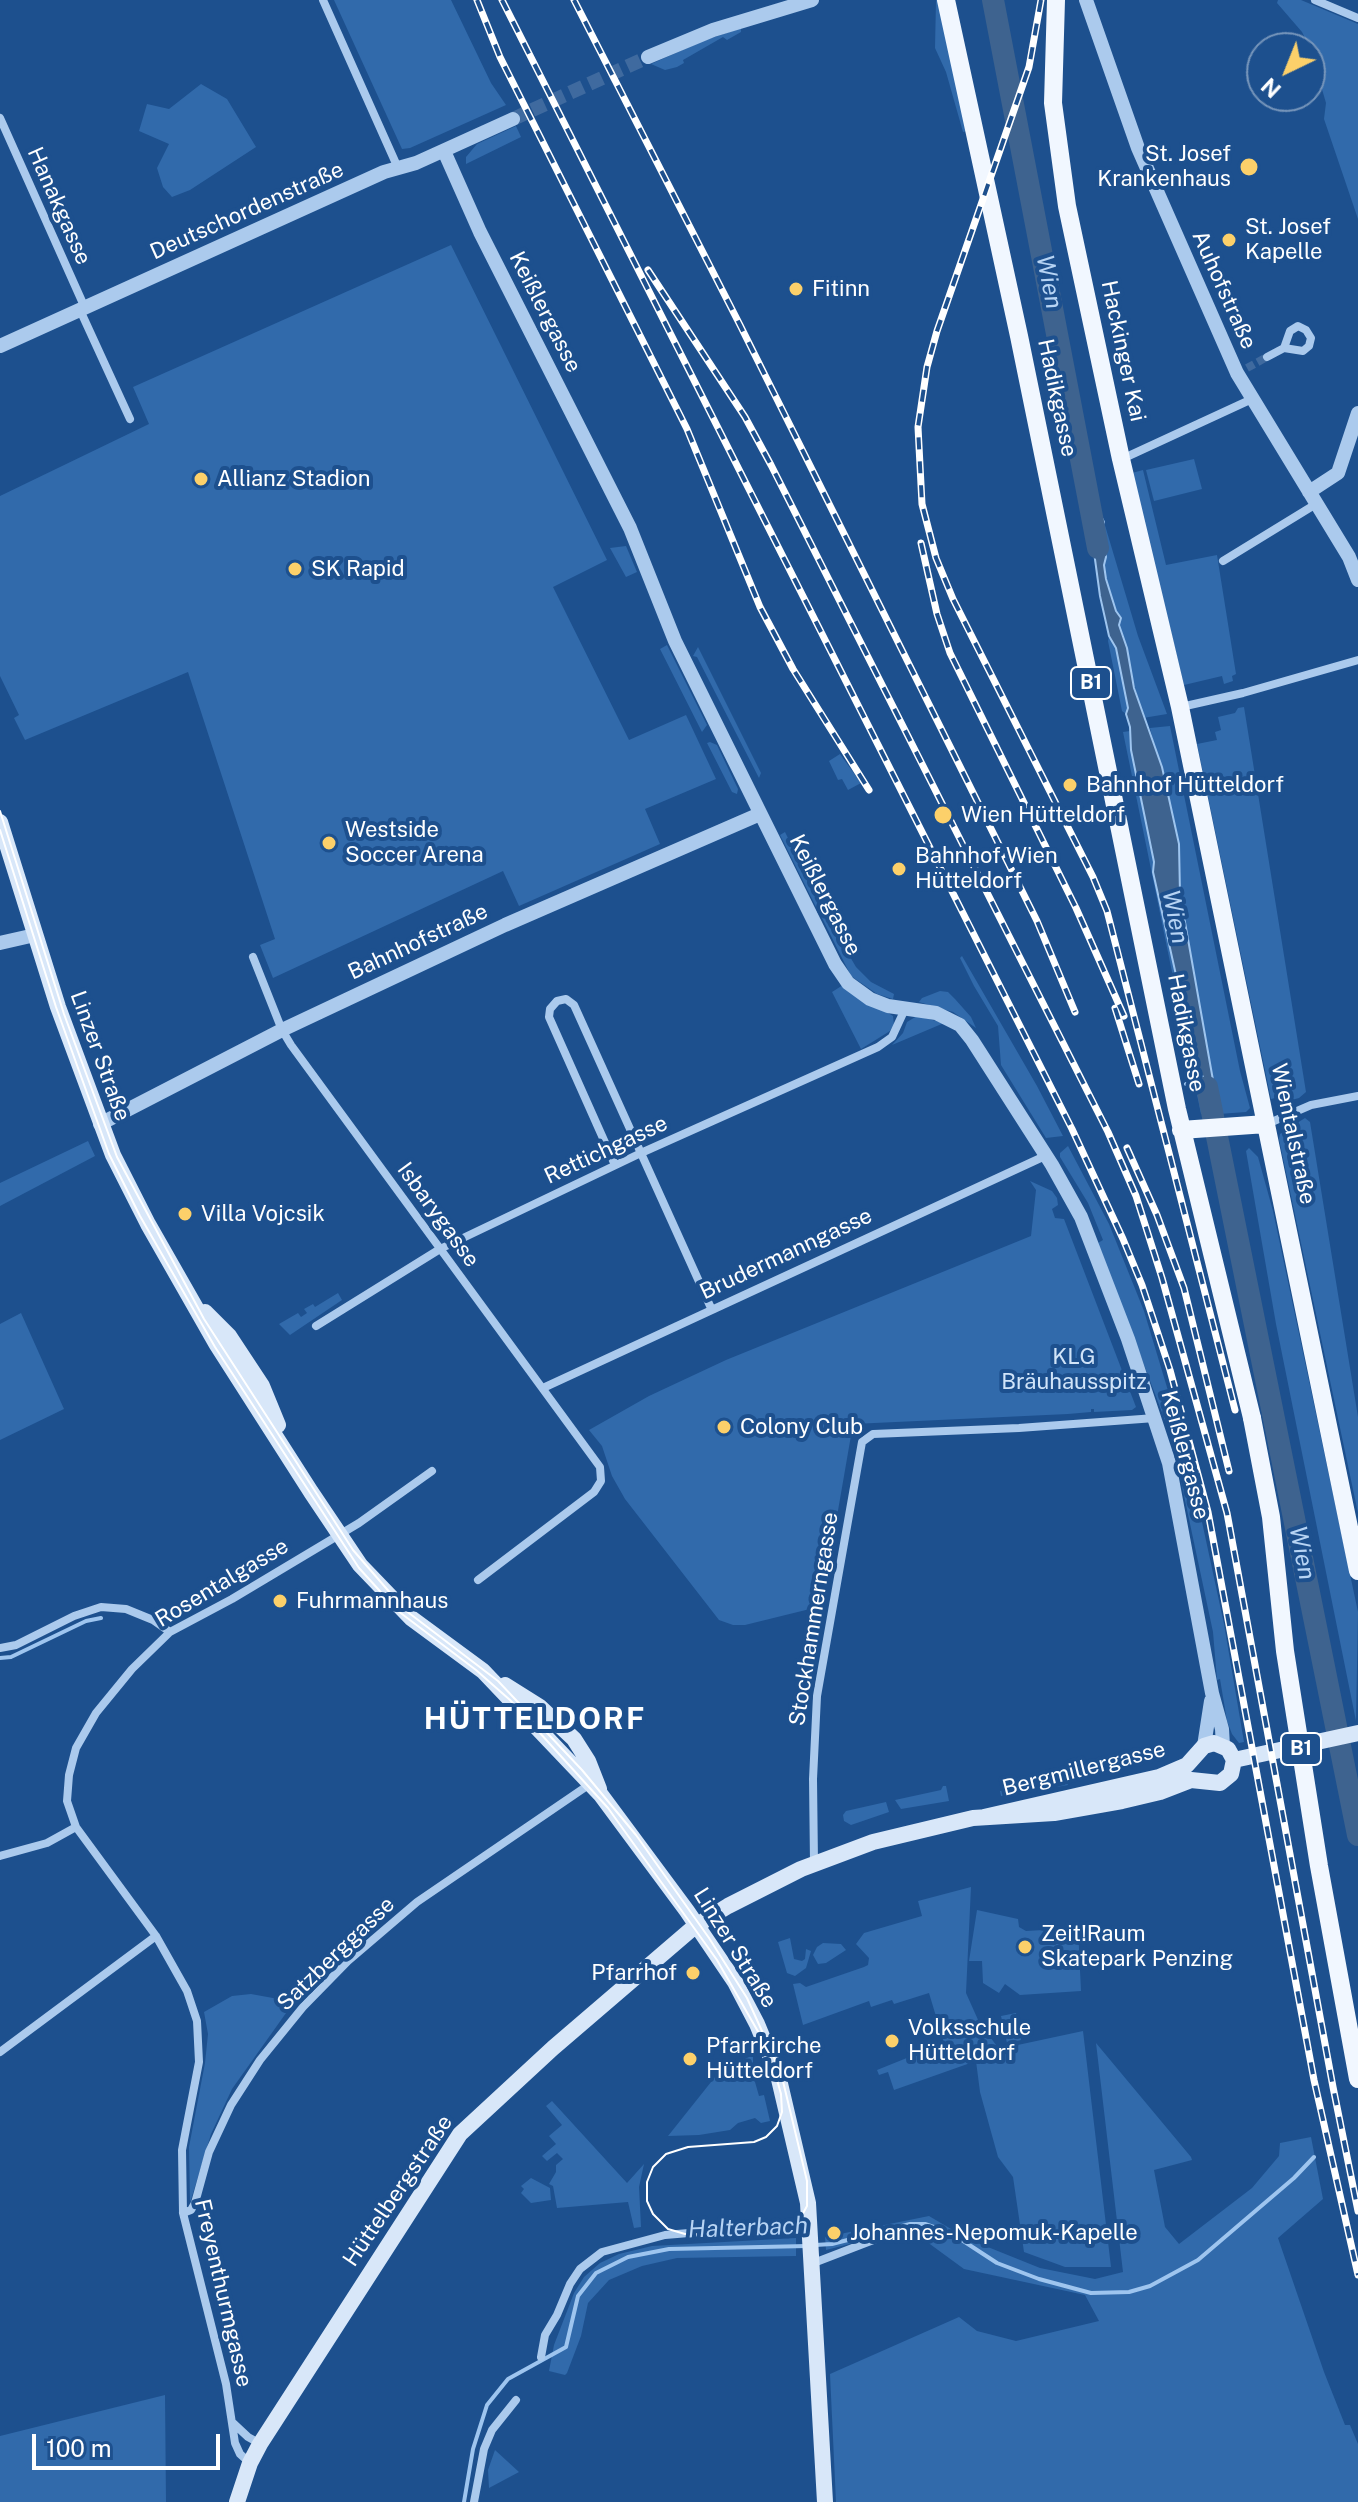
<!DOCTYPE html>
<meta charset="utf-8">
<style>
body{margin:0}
#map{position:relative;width:1358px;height:2502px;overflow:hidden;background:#1d508e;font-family:"Public Sans",sans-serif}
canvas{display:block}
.north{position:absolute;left:1246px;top:32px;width:80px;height:80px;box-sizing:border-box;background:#1d508e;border:2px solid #7796bb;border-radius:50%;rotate:223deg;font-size:22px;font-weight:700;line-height:32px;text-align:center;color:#fff}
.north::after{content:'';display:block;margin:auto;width:28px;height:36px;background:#fcd06a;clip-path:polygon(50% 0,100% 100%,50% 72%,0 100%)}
.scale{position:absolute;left:32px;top:2434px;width:188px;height:36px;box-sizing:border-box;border:4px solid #fff;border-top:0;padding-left:10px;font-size:24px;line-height:28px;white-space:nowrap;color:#fff;-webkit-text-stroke:6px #1d508e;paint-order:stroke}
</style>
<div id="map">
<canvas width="1358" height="2502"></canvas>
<div class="north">N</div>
<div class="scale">100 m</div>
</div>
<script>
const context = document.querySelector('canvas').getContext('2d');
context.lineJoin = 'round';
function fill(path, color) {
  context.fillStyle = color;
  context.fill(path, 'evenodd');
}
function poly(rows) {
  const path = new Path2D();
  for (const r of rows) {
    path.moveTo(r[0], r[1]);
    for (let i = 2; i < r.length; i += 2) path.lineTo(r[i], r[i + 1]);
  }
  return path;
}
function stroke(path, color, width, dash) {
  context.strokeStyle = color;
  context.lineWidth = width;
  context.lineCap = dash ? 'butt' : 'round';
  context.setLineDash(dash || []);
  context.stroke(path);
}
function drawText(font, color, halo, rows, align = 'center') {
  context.font = font + ' "Public Sans",sans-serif';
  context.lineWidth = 8;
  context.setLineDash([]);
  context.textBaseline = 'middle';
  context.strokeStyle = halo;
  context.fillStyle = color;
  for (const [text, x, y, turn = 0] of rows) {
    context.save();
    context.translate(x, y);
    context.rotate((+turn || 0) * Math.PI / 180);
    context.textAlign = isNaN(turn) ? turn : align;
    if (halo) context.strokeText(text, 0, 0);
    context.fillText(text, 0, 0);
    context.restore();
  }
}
fill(poly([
 [334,0,451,0,491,83,506,105,410,148,402,149],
 [936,0,938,0,967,131,963,132,946,72,935,48],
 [1278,0,1301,0,1358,24,1358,219,1324,119,1326,103,1310,48,1302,32,1277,3],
 [741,28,741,32,727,40,723,37,683,60,684,63,677,67,665,70,651,64,703,41],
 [201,84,227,99,256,147,190,190,172,197,163,187,157,168,169,144,139,131,147,104,169,109],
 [516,126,521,137,466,164,466,157,477,144],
 [451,245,607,560,553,587,629,740,686,715,716,779,645,809,660,844,519,906,503,871,273,978,260,945,275,939,188,672,25,740,14,718,19,715,0,676,0,496,149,424,133,387],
 [1194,459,1202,489,1154,501,1146,470],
 [1143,470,1166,565,1217,555,1236,674,1232,676,1233,681,1224,684,1222,676,1184,685,1132,473],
 [1104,522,1138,636,1167,714,1143,718,1119,625,1121,618,1116,611,1106,579,1104,565,1106,557,1101,528],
 [626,546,637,572,626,577,610,548],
 [1109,636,1116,648,1128,708,1126,714,1122,711,1108,641],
 [667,645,707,725,702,732,660,649],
 [698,647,761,773,759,778,697,657,693,656],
 [1244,707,1306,1092,1299,1098,1288,1101,1283,1096,1271,1099,1197,744,1217,740,1215,732,1221,730,1218,717,1235,713,1238,708],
 [1170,726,1240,1071,1250,1108,1246,1112,1219,1114,1180,894,1179,844,1150,728],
 [1130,731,1131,750,1154,862,1153,872,1207,1114,1201,1114,1123,732],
 [710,742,717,745,738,789,737,794,732,792,707,743],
 [840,754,861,783,848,790,842,779,838,780,829,761],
 [785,832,822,907,817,909,780,835],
 [825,914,856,967,871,982,894,994,893,999,877,994,851,976,821,916],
 [962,956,1037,1086,1063,1136,1046,1138,1001,1065,998,1026,974,986,960,958],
 [843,985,893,1016,894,1025,890,1031,861,1049,832,992],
 [940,991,948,992,955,999,971,1017,976,1028,953,1012,919,1002,922,998],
 [917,1016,944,1023,892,1045,903,1033,907,1022],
 [1305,1118,1310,1122,1358,1417,1358,1513,1279,1139,1280,1134],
 [88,1141,95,1156,0,1206,0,1183],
 [1068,1146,1109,1224,1144,1311,1188,1457,1224,1624,1244,1742,1239,1743,1232,1734,1227,1721,1220,1679,1217,1680,1213,1632,1172,1439,1098,1243,1103,1240,1088,1203,1060,1157,1060,1153],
 [1249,1148,1258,1157,1273,1211,1358,1612,1356,1721,1276,1324,1246,1151],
 [1030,1181,1052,1191,1057,1198,1058,1205,1052,1209,1055,1218,1064,1219,1136,1407,1132,1410,1094,1412,1094,1409,1091,1409,1091,1412,1068,1414,853,1424,823,1597,818,1607,745,1625,733,1625,719,1620,625,1499,612,1476,602,1446,589,1430,649,1396,726,1360,1031,1236,1036,1190],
 [338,1293,342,1300,290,1335,279,1324,298,1313,301,1317,307,1313,304,1309,313,1304,315,1307],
 [21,1313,64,1409,0,1440,0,1324],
 [1067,1777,1068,1785,1001,1796,1000,1791],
 [943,1786,946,1786,949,1801,901,1809,895,1800,941,1790],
 [886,1802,889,1812,851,1825,844,1821,843,1815,846,1811],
 [971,1887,966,1993,979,2022,999,2049,1083,2031,1111,2267,1065,2267,1024,2252,1013,2177,998,2157,980,2092,976,2061,894,2090,888,2072,879,2075,877,2070,944,2043,929,1993,894,2004,892,2000,871,2007,869,2001,803,2025,793,1984,800,1983,806,1987,864,1967,868,1965,869,1958,856,1944,864,1933,922,1916,918,1901],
 [977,1910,1018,1919,1019,1927,1026,1931,1078,1928,1081,1991,1020,1995,1005,1984,999,1993,983,1983,982,1961,969,1961],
 [790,1938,794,1959,802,1961,805,1959,806,1949,811,1951,806,1968,795,1976,787,1973,778,1942],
 [823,1943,841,1944,846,1950,826,1963,818,1964,813,1955,817,1947],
 [251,1994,273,1998,291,2006,232,2089,211,2134,190,2203,189,2147,205,2063,208,2034,204,2012,232,1996],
 [1016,2013,1021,2040,1007,2043,1001,2016],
 [1096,2043,1191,2157,1192,2160,1154,2170,1165,2227,1179,2244,1252,2188,1279,2156,1280,2143,1311,2137,1323,2199,1278,2238,1324,2372,1345,2425,1350,2425,1358,2444,1358,2502,836,2502,830,2374,959,2317,977,2331,1016,2341,1099,2321,1085,2295,964,2269,923,2239,935,2233,901,2231,826,2250,825,2237,929,2216,968,2239,1040,2268,1095,2279,1123,2272],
 [753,2055,753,2069,748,2071,750,2076,753,2075,759,2096,764,2095,770,2121,761,2123,755,2118,738,2123,730,2130,699,2135,668,2136,719,2072],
 [552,2101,627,2183,644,2164,639,2187,641,2227,634,2228,628,2202,557,2208,553,2186,549,2184,556,2172,556,2165,563,2159,557,2153,547,2161,542,2156,556,2144,549,2136,562,2125,546,2106],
 [531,2178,550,2188,551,2200,531,2203,521,2193,524,2189,521,2186],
 [796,2238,796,2256,677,2258,642,2266,609,2280,588,2303,581,2336,567,2373,565,2375,549,2371,554,2345,574,2293,584,2277,600,2263,619,2254,652,2246],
 [165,2395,166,2502,0,2502,0,2436],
 [495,2450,519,2472,489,2488,488,2470]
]), '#316aab');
const water = poly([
 [1101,516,1104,522,1101,528,1106,557,1104,565,1106,579,1116,611,1121,618,1119,625,1127,648,1134,688,1162,767,1179,844,1180,894,1219,1114,1207,1114,1153,872,1154,862,1131,750,1130,727,1126,714,1128,708,1116,648,1109,636,1100,596,1091,530,1085,522,1101,516]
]);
fill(water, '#3e638f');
stroke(water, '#9ec5ef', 2);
stroke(poly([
 [1186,1084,1202,1077],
 [0,1658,11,1657,86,1621,101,1618],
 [815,2245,832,2244,910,2224,925,2224,951,2233,997,2263,1039,2279,1091,2293,1129,2292,1150,2286,1198,2260,1294,2178,1314,2157],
 [464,2502,473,2449,487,2405,508,2379,566,2347,578,2296,596,2273,628,2257,669,2249,807,2246]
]), '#9ec5ef', 4);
stroke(poly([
 [993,0,1098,548],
 [1207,1087,1358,1835]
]), '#3e638f', 22);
stroke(poly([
 [1247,368,1267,357]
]), '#3f6a9f', 8, [8, 4]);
stroke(poly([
 [513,119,648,57]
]), '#3f6a9f', 14, [14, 7]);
stroke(poly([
 [323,0,398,168],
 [1315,0,1358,18],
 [0,118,85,308],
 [80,310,130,419],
 [1267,357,1284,348,1303,351,1309,346,1311,338,1306,330,1298,326,1290,331,1284,348],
 [1122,459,1252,399],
 [1223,561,1316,504],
 [1181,707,1243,693,1358,660],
 [253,957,282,1030,291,1045,600,1467,601,1481,594,1492,478,1580],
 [1267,1124,1311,1105,1358,1096],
 [615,1165,549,1017,550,1009,557,1001,566,999,574,1005,711,1308],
 [316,1326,440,1249,641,1153,878,1047,892,1037,905,1009],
 [543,1388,1045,1156],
 [0,1648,16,1645,74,1616,101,1607,126,1609,153,1620,170,1632],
 [0,1856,47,1843,76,1827],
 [814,1863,813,1779,817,1696,862,1442,873,1434,1019,1428,1155,1418],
 [0,2052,156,1936],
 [183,2213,191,2210,195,2203,209,2152,231,2105,260,2060,303,2007,348,1961,417,1902,590,1784],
 [811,2264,876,2239],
 [541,2357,545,2335,557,2315,570,2284,580,2269,602,2252,665,2235,809,2223],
 [233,2423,248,2437,259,2443],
 [250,2463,240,2454,235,2443,226,2384,183,2213,182,2150,199,2062,197,2021,187,1991,156,1936,76,1827,67,1801,69,1775,76,1748,96,1713,132,1669,170,1632,232,1599,359,1523,432,1471],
 [474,2502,484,2449,492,2430,516,2400]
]), '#abcaed', 8);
stroke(poly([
 [1086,0,1138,148,1237,373,1349,557,1358,580],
 [648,57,713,30,812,0],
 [444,151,480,232,630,528,675,641,835,964,848,983,870,999,888,1006,936,1013,960,1025,972,1040,1052,1165,1081,1217,1128,1339,1169,1463,1212,1693,1222,1729,1223,1746],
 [0,346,384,172,416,163,513,119],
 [1309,492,1338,473,1358,413],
 [0,943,35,935],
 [100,1124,282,1030,505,925,760,814],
 [1204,1746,1211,1701]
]), '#abcaed', 14);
stroke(poly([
 [0,822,58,1007,113,1155,148,1224,217,1345,311,1492,360,1565,411,1618,483,1671,601,1795,687,1911,735,1982,757,2024,778,2075,808,2203,825,2502],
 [205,1312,229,1336,262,1386,278,1425],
 [505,1685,540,1707,574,1739,588,1761,599,1789],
 [1234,1760,1358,1733],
 [237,2502,250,2463,260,2444,460,2134,553,2048,694,1927,728,1906,801,1869,873,1842,973,1818,1054,1813,1122,1801,1160,1792,1191,1780,1220,1783,1231,1774,1234,1760,1228,1749,1214,1743,1204,1746,1187,1765,1159,1777,984,1817]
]), '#d8e7f9', 16);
stroke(poly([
 [946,0,1019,336,1177,1109,1252,1418],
 [1056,0,1053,103,1067,206,1121,459,1180,707,1358,1571],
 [1181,1130,1266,1124]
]), '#f1f7ff', 18);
stroke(poly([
 [0,811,64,1014,117,1157,204,1319,353,1550,405,1610,498,1681,582,1770,636,1835,709,1938,747,1998,781,2073,807,2181,807,2206,801,2217,789,2227,773,2231,685,2234,668,2229,653,2214,647,2201,647,2182,653,2167,666,2154,688,2147,754,2142,766,2137,777,2126,782,2112,781,2094,773,2066,760,2035,717,1960,608,1808,510,1700,476,1670,398,1611,359,1568,215,1347,140,1216,109,1154,56,1007,0,830]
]), '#fff', 2);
const rail = poly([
 [477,0,500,57,687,429,760,607,793,669,869,790],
 [502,0,1072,1129,1123,1239,1142,1285,1170,1370,1208,1512,1314,2080,1358,2275],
 [574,0,740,325,1037,921,1075,1012],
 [1041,0,1029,67,937,331,927,367,918,427,922,504,936,558,953,599,1093,877,1107,911,1235,1410],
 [648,270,745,417,771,465,1108,1132,1136,1196,1162,1278,1227,1513,1333,2087,1358,2211],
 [921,543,937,614,950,653,1076,908,1124,1016],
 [1115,1008,1139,1084],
 [1127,1148,1157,1215,1184,1288,1229,1471]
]);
stroke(rail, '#fff', 7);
stroke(rail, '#1d508e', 4, [12]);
stroke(poly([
 [1252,1418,1271,1517,1285,1651,1319,1866,1358,2079]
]), '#f1f7ff', 18);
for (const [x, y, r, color] of [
 [1249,167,10,"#fcd06a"],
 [1229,240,8,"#fcd06a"],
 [796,289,8,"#fcd06a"],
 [201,479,8,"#fcd06a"],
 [295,569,8,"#fcd06a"],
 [1070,785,8,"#fcd06a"],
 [943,815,10,"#fcd06a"],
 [329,843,8,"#fcd06a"],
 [899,869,8,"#fcd06a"],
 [185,1214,8,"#fcd06a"],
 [724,1427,8,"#fcd06a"],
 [280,1601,8,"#fcd06a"],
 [1025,1947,8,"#fcd06a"],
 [693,1973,8,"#fcd06a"],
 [892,2041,8,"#fcd06a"],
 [690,2059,8,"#fcd06a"],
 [834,2233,8,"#fcd06a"]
]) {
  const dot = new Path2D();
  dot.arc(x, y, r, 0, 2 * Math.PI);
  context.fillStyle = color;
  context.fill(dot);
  stroke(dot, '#1d508e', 3);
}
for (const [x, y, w] of [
 [1091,683,40],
 [1301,1749,40]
]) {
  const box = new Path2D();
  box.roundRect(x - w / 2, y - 16, w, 32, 6);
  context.fillStyle = '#1d508e';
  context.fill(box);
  stroke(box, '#fff', 2);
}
drawText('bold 20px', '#fff', null, [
 ["B1",1091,683],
 ["B1",1301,1749]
]);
drawText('22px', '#fff', '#1d508e', [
 ["St. Josef",1231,154,"right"],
 ["Krankenhaus",1231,179,"right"],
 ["St. Josef",1245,227],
 ["Kapelle",1245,252],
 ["Fitinn",812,289],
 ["Allianz Stadion",217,479],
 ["SK Rapid",311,569],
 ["Bahnhof Hütteldorf",1086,785],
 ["Wien Hütteldorf",961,815],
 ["Westside",345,830],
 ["Soccer Arena",345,855],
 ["Bahnhof Wien",915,856],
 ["Hütteldorf",915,881],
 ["Villa Vojcsik",201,1214],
 ["Colony Club",740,1427],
 ["Fuhrmannhaus",296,1601],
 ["Zeit!Raum",1041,1934],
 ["Skatepark Penzing",1041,1959],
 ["Pfarrhof",677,1973,"right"],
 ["Volksschule",908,2028],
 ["Hütteldorf",908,2053],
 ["Pfarrkirche",706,2046],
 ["Hütteldorf",706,2071],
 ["Johannes-Nepomuk-Kapelle",850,2233]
], 'left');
drawText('22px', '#fff', '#1d508e', [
 ["Hanakgasse",59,206,66],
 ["Deutschordenstraße",247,211,-24],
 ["Auhofstraße",1224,290,66],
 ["Keißlergasse",545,312,63],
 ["Hackinger Kai",1123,351,78],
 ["Hadikgasse",1057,398,78],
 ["Keißlergasse",825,895,63],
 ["Bahnhofstraße",418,942,-25],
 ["Hadikgasse",1186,1033,79],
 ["Linzer Straße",100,1056,70],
 ["Wientalstraße",1293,1134,78],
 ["Rettichgasse",606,1150,-25],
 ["Isbarygasse",438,1215,54],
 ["Brudermanngasse",786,1254,-25],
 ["Keißlergasse",1185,1455,75],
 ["Rosentalgasse",222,1583,-31],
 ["Stockhammerngasse",814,1619,-81],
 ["Bergmillergasse",1084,1769,-14],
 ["Linzer Straße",735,1948,58],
 ["Satzberggasse",336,1954,-44],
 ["Hüttelbergstraße",398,2191,-56],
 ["Freyenthurmgasse",223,2293,77]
]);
drawText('22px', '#d1e4f9', '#1d508e', [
 ["KLG",1074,1357],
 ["Bräuhausspitz",1074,1382]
]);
drawText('italic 24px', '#b7d4f4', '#1d508e', [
 ["Wien",1049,282,79],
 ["Wien",1175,917,79],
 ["Wien",1302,1553,79],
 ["Halterbach",748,2228,-2]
]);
context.letterSpacing = '2px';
drawText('bold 30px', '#fff', '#1d508e', [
 ["HÜTTELDORF",535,1720]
]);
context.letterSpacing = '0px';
</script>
